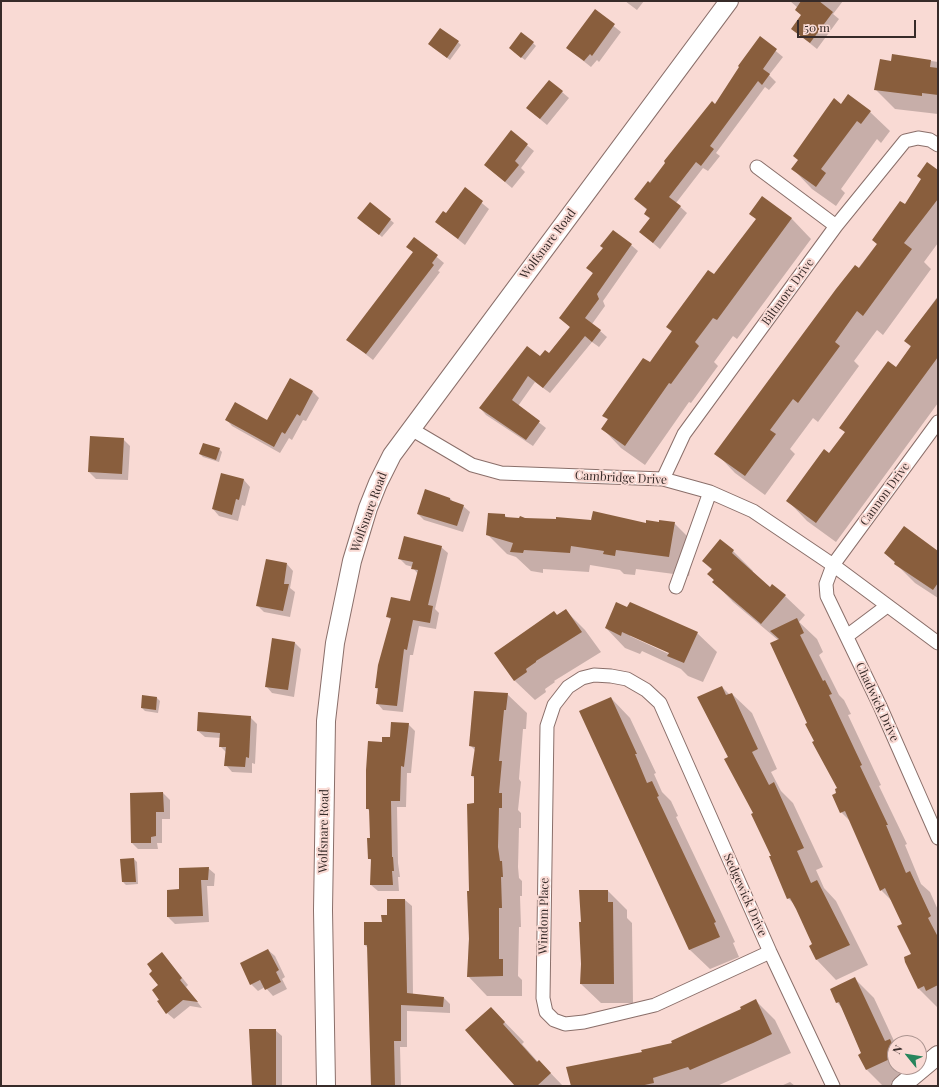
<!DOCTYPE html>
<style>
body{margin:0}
#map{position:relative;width:939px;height:1087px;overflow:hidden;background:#f9dad4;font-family:"Playfair Display",serif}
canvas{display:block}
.frame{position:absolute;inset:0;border:2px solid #372b29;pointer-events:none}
.north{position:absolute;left:887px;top:1035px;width:40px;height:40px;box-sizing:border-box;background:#f9dad4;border:1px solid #ab9490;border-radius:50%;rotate:300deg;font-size:11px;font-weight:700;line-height:16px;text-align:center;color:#372b29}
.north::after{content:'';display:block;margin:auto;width:14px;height:18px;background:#27855c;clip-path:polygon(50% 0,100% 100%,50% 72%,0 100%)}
.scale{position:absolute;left:797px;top:20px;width:119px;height:18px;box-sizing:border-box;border:2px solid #372b29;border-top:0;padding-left:5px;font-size:12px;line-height:14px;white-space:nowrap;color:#372b29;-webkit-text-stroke:3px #f9dad4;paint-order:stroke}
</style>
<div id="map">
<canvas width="939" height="1087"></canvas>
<div class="frame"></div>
<div class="north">N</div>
<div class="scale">50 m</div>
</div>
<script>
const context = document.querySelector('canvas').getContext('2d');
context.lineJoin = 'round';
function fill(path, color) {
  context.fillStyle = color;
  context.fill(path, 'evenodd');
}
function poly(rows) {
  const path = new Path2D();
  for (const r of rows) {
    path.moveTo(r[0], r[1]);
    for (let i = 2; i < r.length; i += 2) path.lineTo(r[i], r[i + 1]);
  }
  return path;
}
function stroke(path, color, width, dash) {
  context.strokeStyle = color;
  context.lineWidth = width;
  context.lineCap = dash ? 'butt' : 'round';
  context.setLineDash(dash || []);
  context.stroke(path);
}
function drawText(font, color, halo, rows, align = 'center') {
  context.font = font + ' "Playfair Display",serif';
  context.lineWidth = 4;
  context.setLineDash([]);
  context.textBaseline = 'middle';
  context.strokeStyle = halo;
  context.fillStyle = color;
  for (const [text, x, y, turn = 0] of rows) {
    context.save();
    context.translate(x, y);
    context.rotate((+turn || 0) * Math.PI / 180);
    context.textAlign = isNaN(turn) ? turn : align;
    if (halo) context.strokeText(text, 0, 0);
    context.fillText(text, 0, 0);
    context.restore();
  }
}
fill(poly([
 [625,1,644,1,637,10],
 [790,1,843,1,833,14,839,19,817,49,792,29,802,16,798,8],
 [595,11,621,32,599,62,597,60,591,67,567,48],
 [760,38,783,57,769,75,776,82,769,90,765,87,716,153,720,156,708,171,703,168,676,203,687,213,660,249,640,232,650,219,645,214,647,210,635,199,716,106],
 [458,42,461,45,450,60,432,47],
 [533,43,536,46,525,60,513,51],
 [893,55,938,62,938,114,895,109,875,89,891,62],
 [562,92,569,98,547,125,534,114],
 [842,105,870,112,890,131,881,143,877,139,841,189,845,193,836,206,812,189,793,169],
 [511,132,534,151,521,168,525,172,512,188,485,165],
 [938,171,938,243,924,262,931,269,883,335,877,330,854,361,859,366,818,422,813,418,790,449,795,454,765,495,735,473,716,453,877,244,873,240],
 [465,189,489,209,465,245,436,222,446,214],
 [762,197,792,219,811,239,737,339,733,336,714,362,718,366,691,403,689,402,645,465,621,448,602,428,608,420,604,415,650,364,672,332,667,327,714,275,757,220],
 [370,203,394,223,382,237,362,220],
 [414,238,444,263,438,271,440,272,373,360,348,340,414,253,408,247],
 [631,245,638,251,603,301,605,306,592,324,607,337,599,347,592,342,550,393,535,382,518,406,546,428,533,446,486,415,480,408,541,357,549,354,570,327,560,318,593,274,588,268],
 [938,296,938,403,836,542,807,521,788,501,829,454,846,433,841,428,896,368,911,347,905,341],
 [291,379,313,392,319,398,306,421,303,420,292,440,289,438,280,453,232,426,226,419,267,421],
 [123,439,130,446,128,480,96,479,89,472],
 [219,449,222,452,219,462,203,457,200,454],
 [222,474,244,480,250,487,245,506,242,505,238,521,219,516,213,509],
 [450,498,454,503,463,506,470,512,463,532,424,520,418,514],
 [504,515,508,518,647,524,674,523,694,543,689,576,636,569,635,575,624,574,620,570,590,565,589,572,543,569,543,573,531,571,516,557,507,554,487,534],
 [441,547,448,553,435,609,439,613,436,629,419,626,413,655,410,655,403,712,383,710,377,703,378,690,376,688,391,620,388,617,411,603,418,574,413,568,413,567,406,565,399,558],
 [733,551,753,571,752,572,770,588,785,596,805,615,799,622,817,639,823,652,819,655,839,695,844,700,851,714,848,715,881,785,879,786,907,844,905,845,921,884,930,892,938,910,938,1008,919,989,905,957,912,954,903,924,893,902,881,890,852,823,841,812,838,789,815,742,778,640,733,602,714,582,712,570,703,561],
 [938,552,938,598,915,583,885,553],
 [287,564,293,571,290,588,295,592,290,617,264,612,258,606],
 [565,610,585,630,601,652,554,681,555,682,545,689,546,692,535,700,515,681,495,653],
 [606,628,697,633,717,652,703,682,688,676,681,669,642,651,640,654,625,648],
 [630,634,674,654,673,656,630,636],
 [294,642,301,649,294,697,272,693,266,686],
 [722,687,730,695,732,694,752,713,777,769,771,772,781,791,793,803,823,867,816,870,824,888,836,901,868,965,836,980,817,960,810,946,813,945,795,905,788,898,773,856,730,757],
 [507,694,527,713,526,729,523,729,519,779,521,782,518,810,521,813,521,828,519,828,518,867,519,878,522,881,522,896,520,896,521,927,519,927,518,976,522,980,522,996,487,996,468,976,470,892,475,804,475,779,472,776,476,751,470,745],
 [157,698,160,701,158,713,145,711,142,708],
 [611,698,630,718,656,773,654,774,662,792,671,801,678,816,676,817,722,914,735,942,733,943,739,957,710,969,690,950,633,823],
 [250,717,257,724,255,764,252,763,252,773,232,772,226,765,227,753,220,746,221,738,205,737,198,731],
 [408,724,415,731,411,773,407,773,406,807,397,807,398,863,400,877,398,877,399,891,378,891,371,885,372,861,369,858,371,839,370,812,367,808,383,743],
 [163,793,170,800,170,819,162,819,162,843,157,843,158,849,138,849,132,843],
 [134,859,137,862,138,884,126,885,123,882],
 [208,868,215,874,214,886,207,886,209,922,175,924,168,917,168,891,180,890],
 [608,891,627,910,627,918,632,923,633,1003,601,1003,581,984],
 [405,900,412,906,413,995,444,998,450,1004,450,1013,407,1011,407,1047,400,1047,401,1086,371,1086,368,948,365,945,388,916],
 [268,950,275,956,285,977,282,979,287,989,273,996,265,987,258,991,251,984],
 [168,960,188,985,186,987,202,1008,190,1006,174,1019,167,1013,160,1000,160,985],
 [854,978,874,998,895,1043,895,1067,913,1067,893,1086,883,1086,867,1070,862,1054,842,1008,837,1002],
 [755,1000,775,1020,791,1053,717,1086,572,1086,643,1053,674,1044,742,1009],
 [491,1008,524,1042,522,1044,538,1062,539,1061,563,1086,514,1086,515,1084],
 [275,1030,282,1036,282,1086,252,1086],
 [790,1082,795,1086,781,1086]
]), '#0003');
fill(poly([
 [801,1,819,1,833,12,810,43,791,29,801,15,795,10],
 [595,9,615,24,592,56,590,54,584,61,566,48],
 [440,28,459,41,447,58,428,44],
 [521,32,534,42,521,58,509,48],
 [760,36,777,49,763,69,770,74,762,85,758,81,710,146,714,149,701,166,696,162,669,197,681,206,653,243,639,232,650,218,644,214,647,209,634,199,648,181,650,183,665,163,664,161,712,101,715,104,739,67,738,66],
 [892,54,931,60,930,67,938,68,938,95,922,93,922,96,874,90,880,59,891,61],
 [549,80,563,91,540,119,526,108],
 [848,94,871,111,861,124,857,121,821,169,826,173,816,187,791,169,798,160,793,156,834,98,841,104],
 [511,130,528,144,515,161,519,165,505,182,484,165],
 [927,162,938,170,938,199,904,243,912,249,863,316,857,311,835,342,840,346,798,403,793,399,770,430,776,434,745,476,714,454,836,289,855,265,859,268,877,244,872,240,900,201,905,204,921,179,917,176],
 [465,187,483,201,458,239,435,222,443,211,446,213],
 [762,196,792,218,717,320,713,318,695,342,699,346,671,384,669,383,625,446,601,429,608,419,602,416,643,358,650,362,672,331,666,327,708,270,714,274,756,219,749,214],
 [370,202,391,219,379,235,357,218],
 [613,230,632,244,597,294,599,299,585,318,601,330,592,342,585,336,543,388,528,376,512,400,540,421,526,440,479,408,527,346,540,356,545,350,549,353,570,327,559,318,593,273,586,268,603,248,600,246],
 [414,237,438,255,432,263,434,265,366,354,346,340,413,252,406,247],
 [938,297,938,357,816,523,786,501,824,449,829,453,845,432,839,428,888,361,896,367,911,346,904,341],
 [290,378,313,391,300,416,297,414,285,434,282,432,274,447,225,420,235,402,267,420],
 [90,436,124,438,122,474,88,472],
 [203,443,220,448,216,460,199,454],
 [221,473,244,479,239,500,236,499,232,515,212,509],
 [425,489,450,498,450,500,464,505,457,526,417,514],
 [593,511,646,523,646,520,659,522,659,520,675,522,669,557,616,550,615,556,603,554,604,551,571,546,570,553,524,550,523,553,510,552,513,543,486,535,488,513,505,514,505,517,519,518,520,516,525,518,556,519,556,517,591,520],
 [904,526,938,551,938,583,933,590,894,564,895,562,884,553],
 [404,536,442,546,428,605,433,606,430,623,413,620,407,650,404,649,397,706,376,704,378,688,375,688,378,665,391,618,386,617,391,597,410,601,418,570,411,569,413,562,398,559],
 [720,539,734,550,732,553,770,587,772,584,786,595,761,624,712,582,714,580,707,574,712,569,702,561],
 [266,559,287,563,284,584,289,584,283,611,256,606],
 [616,602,627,607,630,602,698,632,684,663,667,656,669,653,622,632,621,636,605,628],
 [566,609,582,632,536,661,536,662,526,669,527,672,514,681,494,653,554,611,557,615],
 [797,618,804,633,800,635,823,681,825,680,832,694,829,695,862,765,860,766,888,825,886,825,906,873,910,871,931,916,928,918,938,937,938,985,926,991,924,986,918,989,905,962,904,957,911,954,897,926,902,924,885,888,880,891,845,811,840,813,832,795,836,793,835,789,837,788,812,742,814,741,805,724,807,723,770,643,779,639,770,631],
 [272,638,295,642,288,690,265,687],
 [722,686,726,695,732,693,758,749,752,752,769,785,774,782,804,848,797,851,811,883,817,880,850,945,816,960,809,946,812,944,796,909,790,898,787,899,769,856,771,856,751,814,753,813,724,759,728,757,697,697],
 [474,691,508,693,506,710,504,710,499,761,502,761,499,793,502,793,502,808,499,808,498,847,500,861,502,861,503,877,501,877,502,908,499,908,499,959,503,959,503,976,467,977,469,939,467,891,469,891,467,804,474,803,474,776,471,776,475,747,469,746],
 [142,695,157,697,156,710,141,708],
 [611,697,637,754,635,754,647,783,652,781,659,796,657,797,716,922,714,923,720,937,689,950,579,711],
 [198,712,251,716,249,758,246,757,245,767,224,766,226,747,219,747,220,733,197,731],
 [391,722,409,723,404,767,401,766,400,801,391,801,392,857,393,857,394,871,392,871,393,885,370,885,371,859,368,859,367,838,370,838,369,809,366,809,366,770,368,741,382,742,382,737,390,737],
 [163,792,164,812,156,812,156,836,151,837,151,843,131,843,130,793],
 [134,858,136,882,122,882,120,859],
 [209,867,208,880,201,880,203,916,167,917,167,890,179,889,179,868],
 [579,890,608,890,608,902,613,902,614,984,580,984,581,964,579,922,581,922],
 [387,899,405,899,407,993,444,997,443,1007,401,1005,401,1041,394,1041,395,1086,371,1086,367,945,364,945,364,922,382,922,381,915,387,915],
 [268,949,279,970,276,972,281,982,265,990,260,980,250,985,240,963],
 [162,952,182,978,180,980,198,1002,183,1000,166,1014,157,1001,159,1000,152,990,158,985,149,974,152,971,147,964],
 [855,977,885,1041,890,1039,895,1050,890,1053,892,1058,866,1070,858,1055,861,1053,849,1025,839,1002,836,1003,830,989],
 [756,999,772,1034,753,1043,690,1070,688,1067,653,1078,654,1083,640,1086,571,1086,566,1067,642,1052,641,1050,672,1043,671,1041,741,1009,740,1007],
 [491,1007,505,1022,503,1024,537,1062,539,1060,551,1073,537,1086,515,1086,465,1030],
 [249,1029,276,1029,276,1086,252,1086]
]), '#895e3d');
const street = poly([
 [757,167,836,226],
 [938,422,833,565,826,584,827,596,880,706,938,838],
 [411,429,472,465,501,473,663,479,710,492,753,511,833,565,938,643],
 [663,479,684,434,836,226,905,141,918,138,930,140,938,145],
 [676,587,710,492],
 [847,636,887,606],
 [770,952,655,1005,584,1022,565,1024,554,1020,546,1012,543,998,547,726,554,705,568,687,582,678,594,675,611,676,627,679,646,690,660,703,770,952,833,1086]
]);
const secondary = poly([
 [326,1086,323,910,326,721,335,643,352,561,368,508,378,483,392,455,729,1],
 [901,1086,938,1055]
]);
stroke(street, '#8a6f6a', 15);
stroke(secondary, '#8a6f6a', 20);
stroke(street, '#fff', 13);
stroke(secondary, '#fff', 18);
drawText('12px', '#372b29', '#f9dad4', [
 ["Wolfsnare Road",548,244,-53],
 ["Biltmore Drive",788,292,-54],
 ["Cambridge Drive",621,478,3],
 ["Cannon Drive",885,494,-54],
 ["Wolfsnare Road",369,512,-70],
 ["Chadwick Drive",877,702,65],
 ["Wolfsnare Road",324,831,-89],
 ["Sedgewick Drive",745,895,66],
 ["Windom Place",544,916,-89]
]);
</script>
